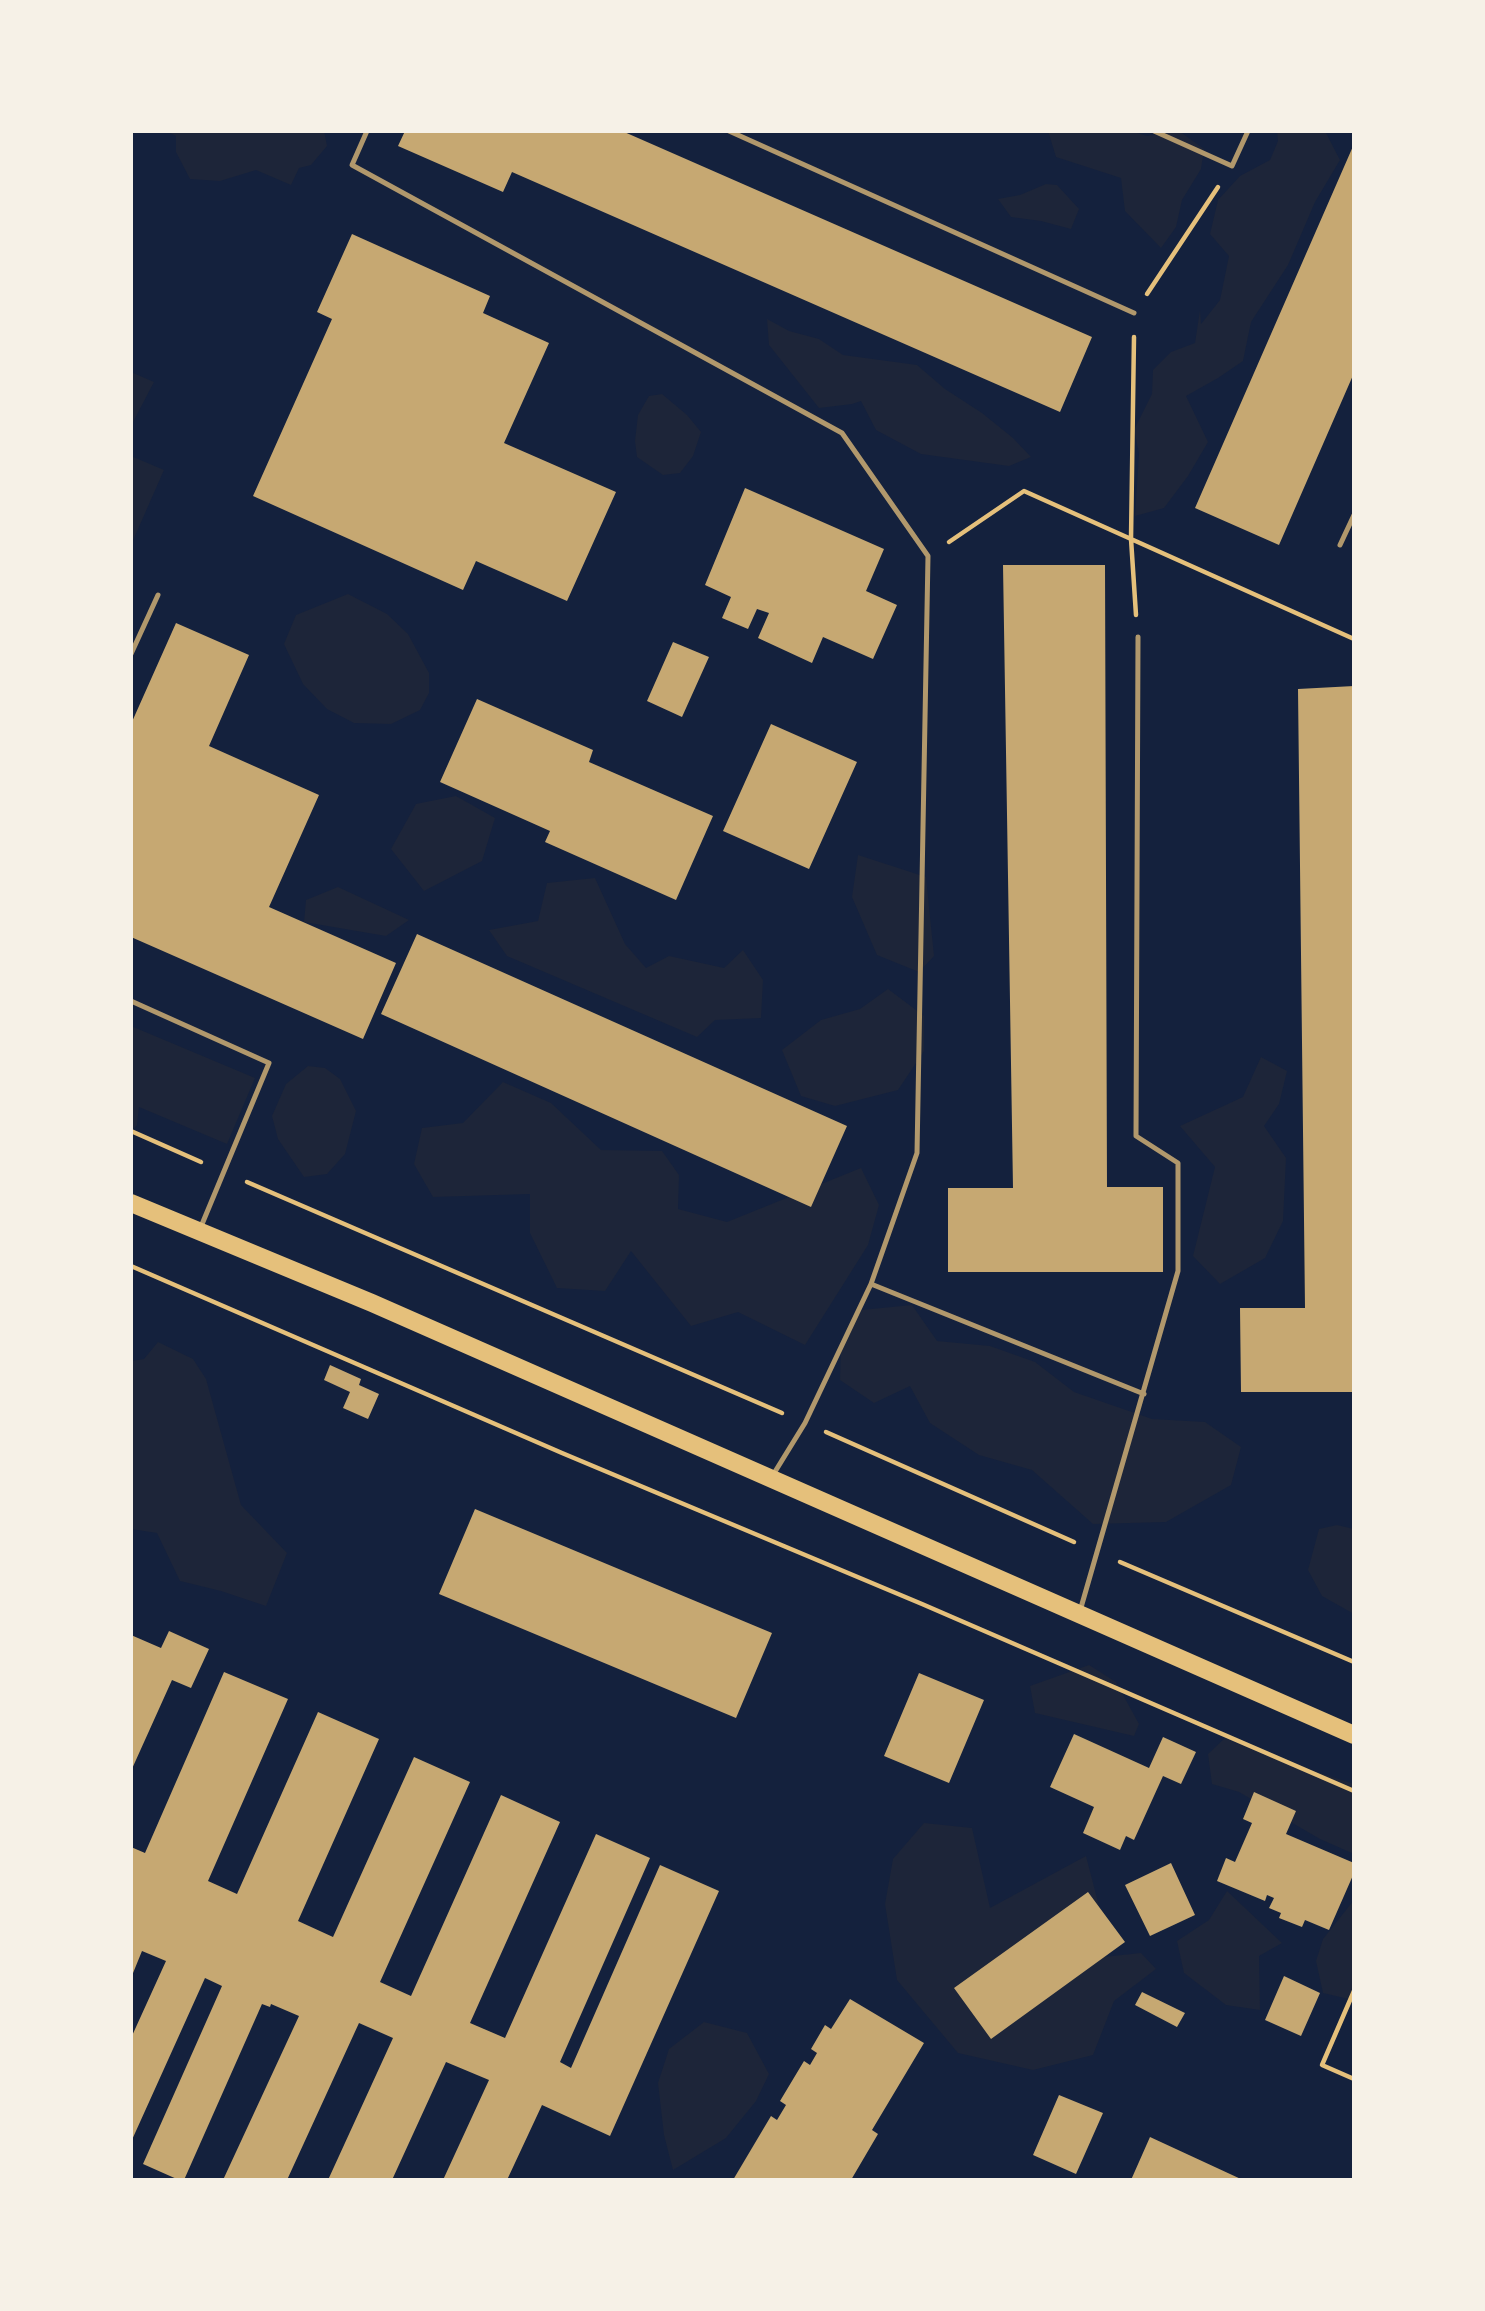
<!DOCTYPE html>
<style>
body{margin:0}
#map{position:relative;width:1485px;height:2311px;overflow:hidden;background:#14213d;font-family:"Source Sans 3",sans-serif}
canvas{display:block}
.frame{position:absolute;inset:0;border:133px solid #f6f1e7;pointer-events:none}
</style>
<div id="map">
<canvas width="1485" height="2311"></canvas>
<div class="frame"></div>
</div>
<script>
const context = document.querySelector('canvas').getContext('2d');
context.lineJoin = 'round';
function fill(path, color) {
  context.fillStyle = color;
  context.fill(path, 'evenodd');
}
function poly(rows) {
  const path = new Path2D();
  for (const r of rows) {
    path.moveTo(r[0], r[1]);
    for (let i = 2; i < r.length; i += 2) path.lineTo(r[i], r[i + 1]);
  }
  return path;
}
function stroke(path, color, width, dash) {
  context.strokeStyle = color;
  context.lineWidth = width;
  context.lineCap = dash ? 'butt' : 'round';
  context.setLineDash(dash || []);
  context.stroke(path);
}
fill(poly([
 [166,131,324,131,327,146,311,165,299,168,291,185,256,170,220,181,190,179,176,152,176,136],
 [1048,131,1131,131,1147,136,1179,131,1204,149,1201,169,1182,200,1176,227,1161,248,1125,211,1121,178,1056,157],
 [1277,131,1325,131,1340,160,1315,202,1288,265,1251,322,1243,361,1218,378,1186,396,1208,442,1188,476,1164,508,1135,516,1139,453,1134,430,1152,394,1153,370,1171,352,1195,343,1200,310,1201,324,1220,300,1229,256,1210,234,1218,200,1240,176,1270,160,1278,141],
 [1046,184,1057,185,1079,209,1071,229,1041,221,1011,217,998,199,1020,195],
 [767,319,789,331,819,339,843,355,917,365,945,389,982,413,1013,438,1031,457,1009,466,921,454,876,430,861,401,852,404,819,408,769,345],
 [131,372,154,382,131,426],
 [662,394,687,415,701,432,693,456,680,473,663,475,637,457,635,441,638,415,649,396],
 [131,456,164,470,131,545],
 [348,594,387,614,408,634,429,673,429,693,420,710,391,724,354,723,327,709,303,684,284,644,296,615],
 [456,796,495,818,482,861,424,891,391,849,416,804],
 [858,855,926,877,934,956,919,972,877,955,852,897],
 [595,878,625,944,646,968,669,956,724,968,743,950,763,980,761,1018,715,1020,697,1037,507,956,489,930,538,921,547,883],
 [338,887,409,920,386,936,304,922,306,900],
 [888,989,924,1016,924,1051,898,1090,835,1106,801,1096,782,1050,821,1020,860,1009],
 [131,1026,255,1078,227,1144,139,1107,137,1125,131,1132],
 [1261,1057,1287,1071,1279,1104,1264,1126,1286,1158,1283,1221,1265,1258,1220,1284,1193,1256,1215,1167,1180,1126,1243,1097],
 [308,1066,325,1068,340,1079,356,1111,345,1154,327,1174,304,1177,278,1139,272,1116,286,1084],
 [503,1082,551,1103,601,1150,662,1151,679,1175,678,1209,727,1222,861,1168,879,1205,868,1245,805,1345,738,1312,691,1326,631,1251,605,1291,557,1288,530,1233,530,1194,433,1197,414,1164,422,1128,463,1123],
 [912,1305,937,1341,990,1346,1035,1362,1074,1392,1152,1419,1205,1422,1241,1447,1231,1485,1166,1522,1093,1524,1032,1470,979,1455,930,1423,910,1386,874,1403,840,1380,841,1344,862,1310],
 [158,1342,193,1359,206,1379,241,1505,287,1553,266,1606,221,1591,180,1581,157,1533,131,1529,131,1361,144,1359],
 [1337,1525,1354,1529,1354,1614,1322,1596,1308,1570,1319,1529],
 [1089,1665,1116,1682,1139,1724,1134,1736,1035,1713,1030,1686],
 [1225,1738,1265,1755,1354,1784,1354,1854,1320,1839,1239,1792,1212,1784,1208,1754],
 [924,1823,972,1828,990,1908,1086,1856,1100,1910,1047,1963,1141,1953,1156,1969,1114,2001,1093,2055,1033,2070,958,2053,897,1980,885,1904,893,1859],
 [1227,1891,1282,1943,1259,1956,1260,2010,1226,2005,1184,1973,1177,1941,1209,1920],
 [1354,1900,1354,1999,1353,2000,1323,1993,1316,1961,1323,1939],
 [704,2022,747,2033,769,2074,756,2101,726,2138,673,2170,664,2135,658,2083,669,2049]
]), '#1d2539');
fill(poly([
 [405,131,622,131,1092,337,1060,412,512,172,503,192,398,146],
 [1354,144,1354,373,1279,545,1195,508],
 [352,234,490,296,483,313,549,343,504,443,616,492,567,601,476,561,463,590,253,496,332,319,317,312],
 [745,488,884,549,866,591,897,605,873,659,823,637,812,663,758,638,769,613,757,609,748,629,722,618,731,597,705,585],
 [1003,565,1105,565,1107,1187,1163,1187,1163,1272,948,1272,948,1188,1013,1188],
 [176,623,249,655,209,746,319,795,269,907,396,963,363,1039,131,937,131,724],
 [673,642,709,657,682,717,647,701],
 [1354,686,1354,1392,1241,1392,1240,1308,1305,1308,1298,689],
 [477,699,593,750,589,762,713,816,676,900,545,842,550,831,440,782],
 [771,724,857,762,809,869,723,831],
 [417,934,847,1126,811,1207,381,1014],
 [330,1365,361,1379,359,1385,379,1394,368,1419,343,1408,350,1392,324,1380],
 [475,1509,772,1633,736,1718,439,1594],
 [169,1631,209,1649,191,1688,172,1680,131,1771,131,1635,161,1648],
 [224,1672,288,1699,208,1881,237,1894,318,1712,379,1739,298,1921,333,1937,414,1757,470,1782,380,1982,411,1996,501,1795,560,1822,470,2023,505,2038,596,1834,650,1858,560,2062,571,2068,660,1865,719,1891,610,2136,542,2105,507,2180,443,2180,489,2080,446,2062,392,2180,328,2180,393,2038,359,2023,287,2180,223,2180,299,2016,271,2004,270,2007,262,2004,184,2180,179,2180,143,2164,222,1986,205,1978,131,2142,131,2038,166,1961,142,1951,131,1978,131,1847,145,1853],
 [919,1673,984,1700,949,1783,884,1756],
 [1074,1734,1149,1768,1163,1737,1196,1752,1181,1784,1163,1776,1134,1840,1126,1836,1120,1850,1083,1833,1094,1807,1050,1787],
 [1254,1792,1296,1811,1286,1834,1354,1863,1354,1873,1329,1930,1305,1920,1302,1927,1279,1918,1281,1913,1269,1908,1274,1898,1267,1895,1265,1901,1217,1881,1226,1858,1235,1862,1252,1823,1243,1819],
 [1171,1863,1195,1915,1150,1936,1125,1885],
 [1088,1892,1125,1942,991,2039,954,1988],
 [1284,1976,1320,1993,1301,2036,1265,2020],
 [1142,1992,1185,2013,1177,2027,1135,2005],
 [850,1999,924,2043,872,2130,878,2134,851,2180,733,2180,771,2116,777,2120,786,2105,780,2101,804,2061,810,2065,817,2053,811,2049,825,2025,831,2029],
 [1059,2095,1103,2113,1076,2174,1033,2155],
 [1150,2137,1243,2180,1131,2180]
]), '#c6a872');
stroke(poly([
 [1147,294,1218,187],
 [1134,337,1131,539,1136,615],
 [949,542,1024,491,1354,639],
 [131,1131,201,1162],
 [247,1182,782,1413],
 [131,1266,562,1453,922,1604,1354,1791],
 [826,1432,1074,1542],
 [1120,1562,1354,1662],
 [1354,1991,1322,2065,1354,2079]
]), '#e5c07b', 4.5);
stroke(poly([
 [367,131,352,165,842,433,928,556,917,1153,871,1284,805,1423,773,1475],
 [729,131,1134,313],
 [1154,131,1232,166,1248,131],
 [1340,545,1354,515],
 [131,654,158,595],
 [131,1001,269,1063,200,1229],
 [871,1284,1144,1394],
 [1080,1611,1178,1271,1178,1163,1136,1136,1138,637]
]), '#b1986c', 5);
stroke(poly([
 [131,1203,372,1303,1354,1735]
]), '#e5c07b', 18);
</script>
